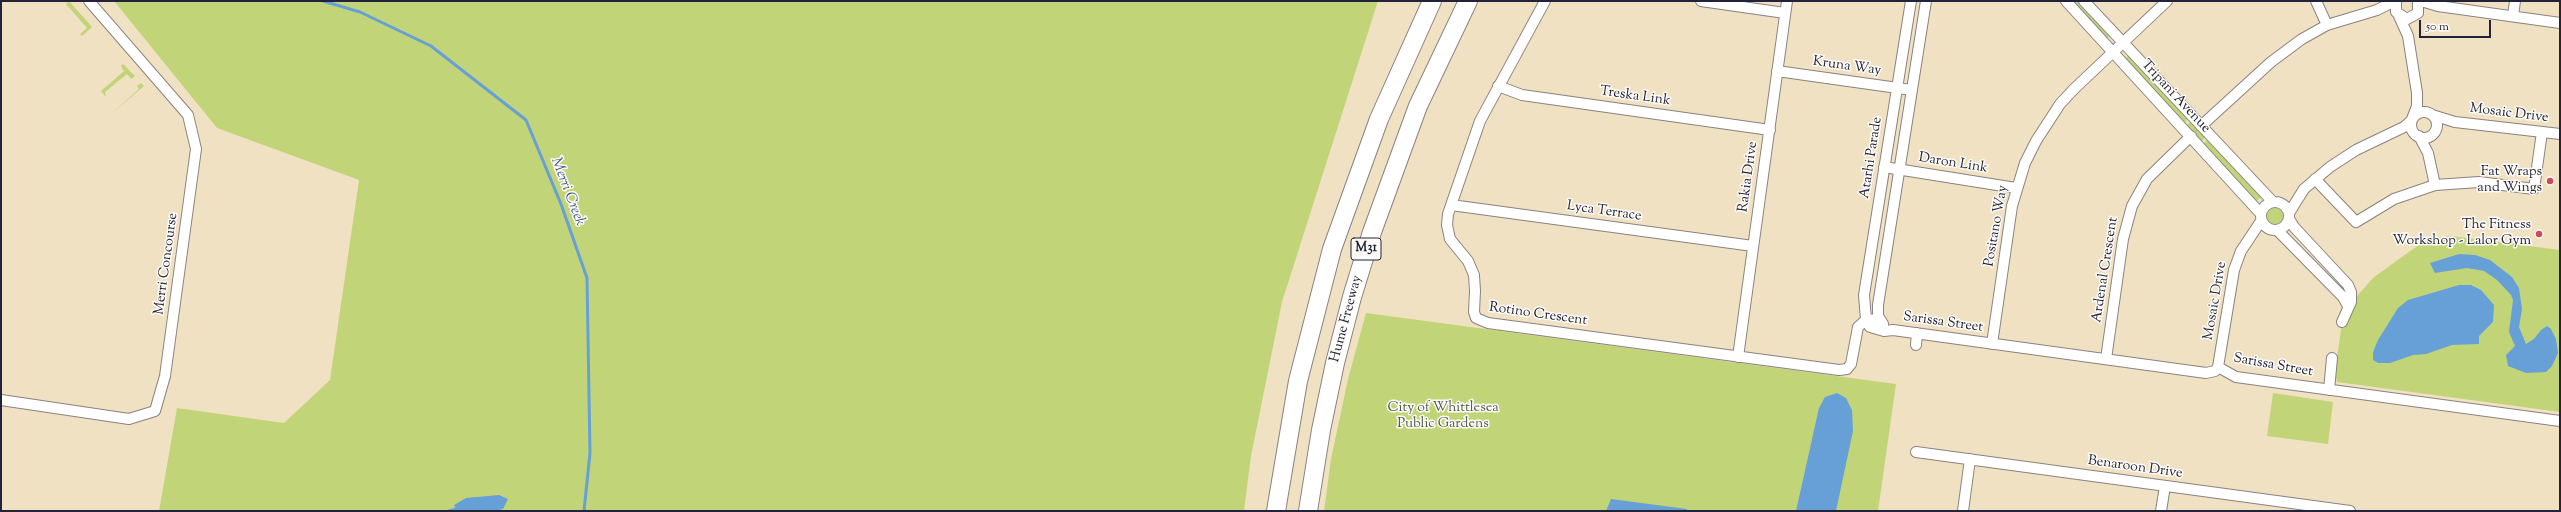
<!DOCTYPE html>
<style>
body{margin:0}
#map{position:relative;width:2561px;height:512px;overflow:hidden;background:#f1e1c3;font-family:"Sorts Mill Goudy",serif}
canvas{display:block}
.frame{position:absolute;inset:0;border:2px solid #22223b;pointer-events:none}
.scale{position:absolute;left:2419px;top:20px;width:72px;height:18px;box-sizing:border-box;border:2px solid #22223b;border-top:0;padding-left:5px;font-size:12px;line-height:14px;white-space:nowrap;color:#22223b;-webkit-text-stroke:3px #fdfcf7;paint-order:stroke}
</style>
<div id="map">
<canvas width="2561" height="512"></canvas>
<div class="frame"></div>
<div class="scale">50 m</div>
</div>
<script>
const context = document.querySelector('canvas').getContext('2d');
context.lineJoin = 'round';
function fill(path, color) {
  context.fillStyle = color;
  context.fill(path, 'evenodd');
}
function poly(rows) {
  const path = new Path2D();
  for (const r of rows) {
    if (r.length === 3) {
      path.moveTo(r[0] + r[2], r[1]);
      path.arc(r[0], r[1], r[2], 0, 2 * Math.PI);
      continue;
    }
    path.moveTo(r[0], r[1]);
    for (let i = 2; i < r.length; i += 2) path.lineTo(r[i], r[i + 1]);
  }
  return path;
}
function stroke(path, color, width, dash) {
  context.strokeStyle = color;
  context.lineWidth = width;
  context.lineCap = dash ? 'butt' : 'round';
  context.setLineDash(dash || []);
  context.stroke(path);
}
function drawText(font, color, halo, rows, align = 'center') {
  context.font = font + ' "Sorts Mill Goudy",serif';
  context.lineWidth = 3;
  context.setLineDash([]);
  context.textBaseline = 'middle';
  context.strokeStyle = halo;
  context.fillStyle = color;
  for (const [text, x, y, turn = 0] of rows) {
    context.save();
    context.translate(x, y);
    context.rotate((+turn || 0) * Math.PI / 180);
    context.textAlign = isNaN(turn) ? turn : align;
    if (halo) context.strokeText(text, 0, 0);
    context.fillText(text, 0, 0);
    context.restore();
  }
}
fill(poly([
 [69,1,92,27,82,36,80,34,87,28,66,4],
 [114,1,1378,1,1282,302,1251,456,1244,511,159,511,177,408,284,423,330,380,359,180,217,128],
 [2070,1,2080,1,2110,36,2106,39],
 [2129,55,2189,119,2183,123,2125,59],
 [123,64,135,76,131,79,127,74,105,92,106,97,101,91,124,71,121,66],
 [141,83,144,86,108,117,139,89,137,86],
 [2191,121,2206,136,2203,140,2200,142,2186,126],
 [2208,139,2262,196,2261,198,2256,201,2203,144],
 [2275,216,8],
 [2451,236,2560,250,2560,412,2337,382,2335,373,2341,329,2346,315,2357,296,2374,277,2420,244,2434,238],
 [1366,313,1896,384,1878,511,1324,511,1331,459,1348,379],
 [2273,393,2333,402,2328,444,2267,436]
]), '#c1d578');
fill(poly([
 [2459,254,2475,255,2490,260,2512,277,2519,288,2522,309,2519,327,2526,344,2534,339,2541,330,2547,326,2551,329,2556,339,2558,353,2552,366,2546,372,2526,373,2508,366,2506,355,2515,346,2509,332,2513,300,2511,295,2497,280,2484,271,2467,268,2435,273,2430,263],
 [2459,285,2471,285,2481,290,2494,305,2493,322,2479,336,2479,344,2452,345,2426,354,2413,355,2390,363,2378,363,2373,360,2373,352,2378,340,2398,308,2408,300],
 [1837,393,1846,398,1852,410,1853,431,1836,511,1796,511,1819,408,1825,397],
 [499,495,508,499,503,509,496,511,457,511,454,505,466,498],
 [1611,499,1687,509,1687,511,1606,511]
]), '#67a0d6');
stroke(poly([
 [323,1,360,12,431,46,526,120,561,204,587,278,590,453,584,511],
 [449,511,456,509]
]), '#67a0d6', 3);
const minor = poly([
 [1545,1,1480,121,1448,214,1447,225,1450,239,1468,261,1474,275,1475,291,1474,312,1476,318,1488,323,1839,370,1847,369,1851,364,1858,327,1866,320,1879,319],
 [1701,1,1785,13],
 [1911,1,1864,295,1866,320,1870,327,1884,331,1893,330,2206,373,2215,371,2218,367,2236,377,2560,421],
 [2066,1,2261,214],
 [2084,1,2273,202],
 [2316,1,2327,25],
 [2396,1,2396,12,2407,19,2418,13,2418,1],
 [2421,1,2438,6,2560,23],
 [2399,16,2408,36,2417,93,2417,106,2412,119],
 [2513,16,2515,1],
 [1777,71,1912,90],
 [1498,86,1522,95,1770,130],
 [2424,125,13],
 [2432,115,2455,122,2560,134],
 [2201,126,2271,62,2302,39,2327,25,2377,10,2395,1],
 [2419,136,2428,153,2435,185],
 [1884,167,2016,188],
 [2315,179,2356,222,2394,199,2435,185,2479,182,2534,189,2542,132],
 [2275,216,14],
 [1451,205,1753,246],
 [2289,213,2304,189,2330,167,2356,150,2404,127,2412,120],
 [2289,219,2294,227,2348,285,2351,292,2351,302,2342,322],
 [2278,231,2343,297,2348,306],
 [1883,324,1878,316,1878,305,1926,1],
 [1992,344,2012,206,2025,163,2036,141,2060,104,2074,89,2167,1],
 [1916,345,1917,333],
 [1738,357,1787,1],
 [2106,359,2123,239,2132,206,2147,179,2191,136],
 [2218,367,2234,270,2241,251,2261,221],
 [2329,390,2332,358],
 [1,400,129,419,155,411,165,376,196,149,188,115,89,1],
 [1916,452,2350,511],
 [1963,511,1970,459],
 [2161,511,2165,486]
]);
const motorway = poly([
 [1276,511,1298,381,1332,249,1379,119,1432,1],
 [1308,511,1321,430,1335,363,1352,297,1372,232,1418,106,1468,1]
]);
stroke(minor, '#8a827f', 12);
stroke(motorway, '#8a827f', 20);
stroke(minor, '#fff', 10);
stroke(motorway, '#fff', 18);
for (const [x, y, r, color] of [
 [2550,181,4,"#d1495b"],
 [2539,234,4,"#d1495b"]
]) {
  const dot = new Path2D();
  dot.arc(x, y, r, 0, 2 * Math.PI);
  context.fillStyle = color;
  context.fill(dot);
  stroke(dot, '#fdfcf7', 1.5);
}
for (const [x, y, w] of [
 [1366,249,30]
]) {
  const box = new Path2D();
  box.roundRect(x - w / 2, y - 11, w, 22, 3);
  context.fillStyle = '#fdfcf7';
  context.fill(box);
  stroke(box, '#22223b', 1);
}
drawText('bold 13px', '#22223b', null, [
 ["M31",1366,249]
]);
drawText('14px', '#22223b', '#fdfcf7', [
 ["Kruna Way",1847,67,8],
 ["Treska Link",1635,97,8],
 ["Tripani Avenue",2175,97,47],
 ["Mosaic Drive",2509,114,7],
 ["Atarhi Parade",1872,158,-81],
 ["Daron Link",1953,164,9],
 ["Rakia Drive",1749,177,-82],
 ["Lyca Terrace",1604,212,8],
 ["Positano Way",1997,226,-80],
 ["Merri Concourse",167,264,-82],
 ["Ardenal Crescent",2106,270,-81],
 ["Mosaic Drive",2216,301,-80],
 ["Rotino Crescent",1538,315,8],
 ["Hume Freeway",1347,319,-75],
 ["Sarissa Street",1943,323,8],
 ["Sarissa Street",2273,366,10],
 ["Benaroon Drive",2135,468,8]
]);
drawText('14px', '#22223b', '#fdfcf7', [
 ["Fat Wraps",2542,173],
 ["and Wings",2542,189],
 ["The Fitness",2531,226],
 ["Workshop - Lalor Gym",2531,242]
], 'right');
drawText('14px', '#52584d', '#fdfcf7', [
 ["City of Whittlesea",1443,409],
 ["Public Gardens",1443,425]
]);
drawText('italic 15px', '#415b81', '#fdfcf7', [
 ["Merri Creek",567,192,69]
]);
</script>
